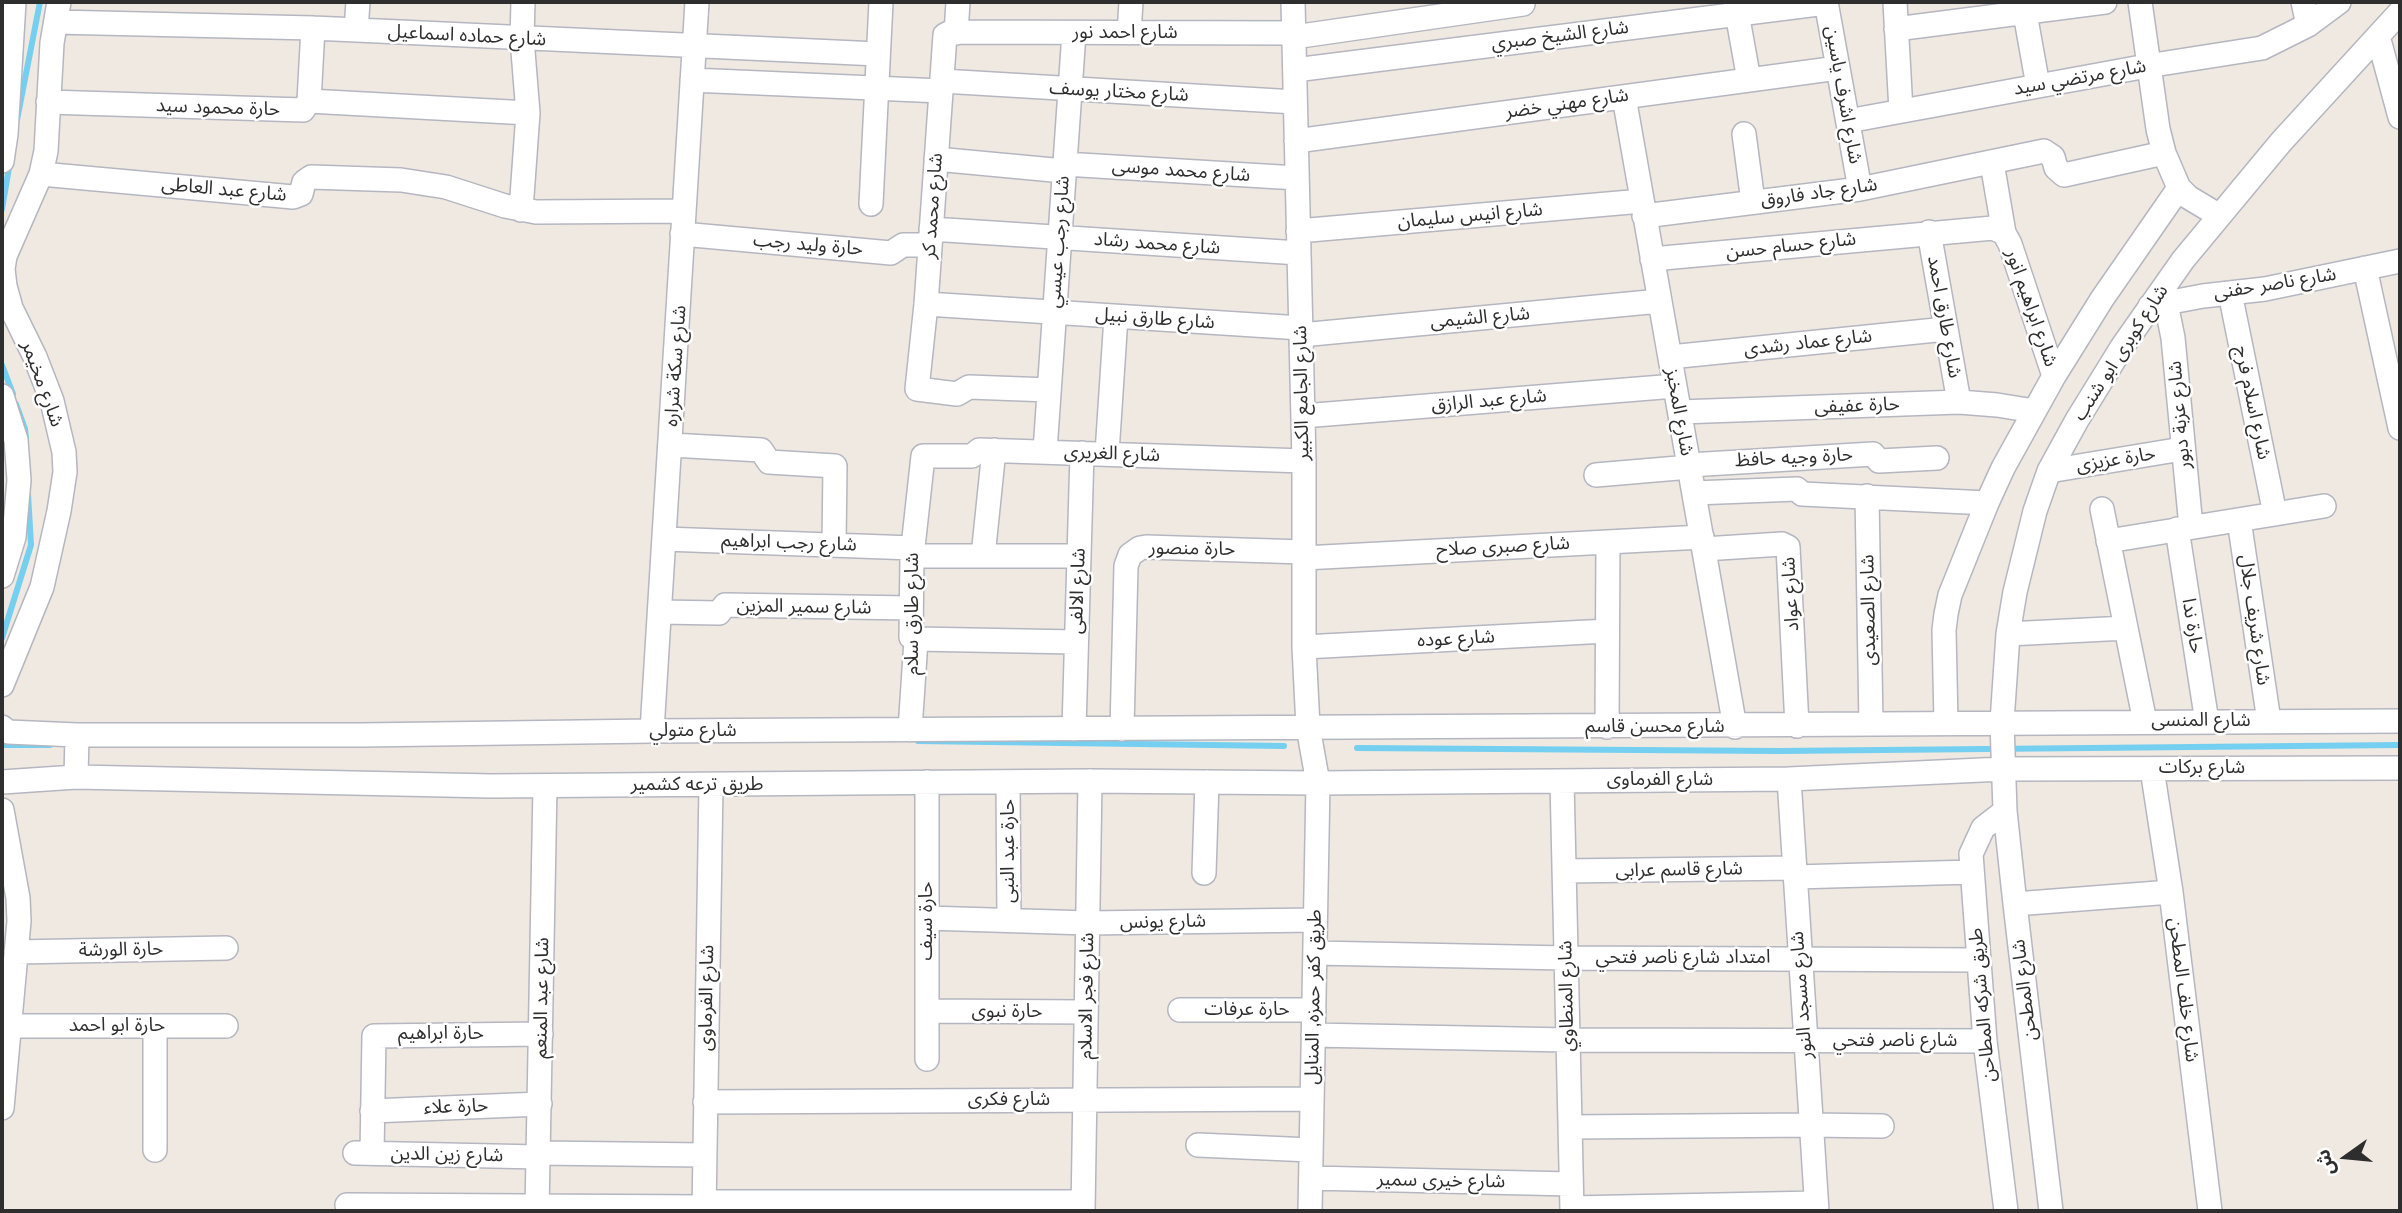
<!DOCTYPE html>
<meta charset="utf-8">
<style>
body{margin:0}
#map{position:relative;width:2402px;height:1213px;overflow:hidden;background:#efe9e1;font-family:Arial,"Noto Sans Arabic",sans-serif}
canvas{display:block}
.frame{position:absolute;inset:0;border:4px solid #2e2e2e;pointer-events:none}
.north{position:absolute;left:2311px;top:1122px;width:70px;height:70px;-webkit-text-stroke:5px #fff;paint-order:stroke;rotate:255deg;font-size:19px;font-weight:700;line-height:28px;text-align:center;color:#2e2e2e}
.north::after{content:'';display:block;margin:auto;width:24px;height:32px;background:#2e2e2e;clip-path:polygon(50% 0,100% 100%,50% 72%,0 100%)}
</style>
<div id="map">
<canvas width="2402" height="1213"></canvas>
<div class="frame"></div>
<div class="north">ش</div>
</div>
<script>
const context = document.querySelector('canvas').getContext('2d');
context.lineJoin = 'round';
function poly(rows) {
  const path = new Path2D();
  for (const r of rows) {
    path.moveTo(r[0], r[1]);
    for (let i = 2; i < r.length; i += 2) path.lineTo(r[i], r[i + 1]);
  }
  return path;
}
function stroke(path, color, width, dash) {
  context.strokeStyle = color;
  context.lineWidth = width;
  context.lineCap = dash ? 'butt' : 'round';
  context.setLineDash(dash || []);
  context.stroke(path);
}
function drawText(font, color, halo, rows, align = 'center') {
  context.font = font + ' Arial,"Noto Sans Arabic",sans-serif';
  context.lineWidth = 5;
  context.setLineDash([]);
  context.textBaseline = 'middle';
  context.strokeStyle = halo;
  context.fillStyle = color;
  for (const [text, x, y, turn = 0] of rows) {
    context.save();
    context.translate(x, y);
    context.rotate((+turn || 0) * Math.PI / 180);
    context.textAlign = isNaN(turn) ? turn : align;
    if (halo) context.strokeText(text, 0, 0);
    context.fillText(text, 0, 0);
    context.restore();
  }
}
stroke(poly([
 [17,120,40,2],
 [2,209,10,162],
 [2,365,13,394],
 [16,404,25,429,26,438],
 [2,638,31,545,28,494],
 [918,741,1284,746],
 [2,745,50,745],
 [1357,748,1779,751,2400,745]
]), '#75cff0', 6);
const minor = poly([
 [1293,2,1304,461,1304,647,1308,727,1318,783,1310,1211],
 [1735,2,1749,80],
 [1826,2,1860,189],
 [1895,2,1901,111],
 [2023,2,2038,86],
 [2140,2,2158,129,2164,153,2179,188,2188,197,2218,215],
 [2303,2,2308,25],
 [56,22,313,28,878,54],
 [1896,29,2105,2],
 [356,30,358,2],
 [956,33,958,2],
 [1129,33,1131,2],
 [2378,36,2400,117],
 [1294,37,1523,4],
 [1295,70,1826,3],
 [692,80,941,91],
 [942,81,1295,102],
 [1624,97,1735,727],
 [309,101,528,113],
 [48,102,303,110,309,101,313,28],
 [1848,121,2147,66,2262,48,2308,25,2339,2],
 [1744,134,1753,202],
 [1296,141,1838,68],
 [936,159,1064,171],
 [2,161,6,134,14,2],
 [1992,163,2004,233],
 [1064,164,1297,178],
 [41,174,293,197,301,194,304,182,311,177,401,180,446,187,505,206,536,212,684,211],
 [871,204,881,2],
 [521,210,528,113,522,39,523,2],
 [1644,216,1860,189,2044,151,2053,157,2056,168,2064,175,2164,153],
 [931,229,1299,253],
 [1298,231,1642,201],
 [1929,232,1959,402],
 [682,234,891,253,903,245,930,245],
 [1652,259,1993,228,2004,233,2010,244,2054,376],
 [2365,268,2400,428],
 [2230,293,2275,514],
 [2166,303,2173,338,2191,527],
 [926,304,1301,328],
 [2150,306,2203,296,2265,289,2400,261],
 [1301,335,1660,301],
 [1670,357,1946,329],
 [1049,390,969,387,957,394,917,389,926,304,945,35,951,32,1294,33],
 [2,396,16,440,19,480,14,537,2,576],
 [1680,412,1959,402,1997,405,2034,411],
 [1303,416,1675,386],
 [671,445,761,450,769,462,835,466,834,545],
 [1045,451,1074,33],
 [1107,453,1116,317],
 [1689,465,1873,454,1879,461,1937,458],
 [2049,471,2182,449],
 [1596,475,1690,467],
 [1694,493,1797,489,1802,494,1987,503],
 [1867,496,1871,724],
 [2102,509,2145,722],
 [2239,520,2269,721],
 [2177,529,2207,722],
 [664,539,913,548],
 [2108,541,2324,506],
 [1704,549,1782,544,1788,547,1797,726],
 [912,556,1079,556],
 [983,556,994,450],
 [1304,558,1702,537],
 [660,612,719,613,725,605,911,608],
 [2008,634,2126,628],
 [916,639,1076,642],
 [1304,647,1607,631],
 [2,685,42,587,59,511,65,472,64,452,52,401,35,357,11,308,5,286,3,269,5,256,41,174,46,151,52,43,59,2],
 [1946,723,1944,630,1946,614,1950,595,1987,503,2003,468,2054,376,2102,299,2179,188],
 [2,727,8,732,77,735,362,735,652,731,2400,721],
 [1607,727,1608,542],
 [1074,729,1082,453],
 [1122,729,1126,566,1130,555,1140,548,1146,547,1304,552],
 [910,730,916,640,911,637,912,556,923,456,972,456,979,450,1304,461],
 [652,731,697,2],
 [2152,769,2171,892,2210,1211],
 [76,777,77,735],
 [1789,779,1817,1211],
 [1562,781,1572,1211],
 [2,782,76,777,491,786,1090,781,1318,783,1789,779,2003,769,2400,768],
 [927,782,927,1059],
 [1008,782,1009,920],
 [2,810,18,898,19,921,2,1108],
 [2005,811,1983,828,1971,854,1985,1041,2006,1211],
 [1564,871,1794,868],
 [1204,873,1207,782],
 [1795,877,1971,872],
 [2015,904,2171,892],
 [927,918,1088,923,1315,920],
 [16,952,226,948],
 [1315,953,1566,958,1978,960],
 [1180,1010,1314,1010],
 [927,1011,1086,1012],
 [9,1026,226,1026],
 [1313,1035,1568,1040,1985,1041],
 [705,1102,1312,1099],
 [372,1111,540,1104],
 [1570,1127,1811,1125,1882,1126],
 [1198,1145,1311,1150],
 [155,1150,155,1026],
 [355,1153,539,1157],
 [372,1153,374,1036,541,1034],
 [539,1153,704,1155],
 [1311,1178,1571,1184],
 [704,1202,1083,1202],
 [347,1205,704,1207],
 [1572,1208,1816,1203],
 [537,1211,545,786],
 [704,1211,711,785],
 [1083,1211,1090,781],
 [2051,1211,2015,904,2005,811,2002,722,2008,634,2015,592,2035,511,2049,471,2077,420,2122,347,2183,260,2281,142,2400,12]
]);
stroke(minor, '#b4b7c1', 26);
stroke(minor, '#fff', 23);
drawText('19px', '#2e2e2e', '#fff', [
 ["شارع احمد نور",1125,33],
 ["شارع حماده اسماعيل",467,36,3],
 ["شارع الشيخ صبري",1560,36,-7],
 ["شارع مرتضي سيد",2080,78,-10],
 ["شارع مختار يوسف",1119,92,3],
 ["شارع اشرف ياسين",1843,95,80],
 ["شارع مهني خضر",1567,104,-8],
 ["حارة محمود سيد",218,108,2],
 ["شارع محمد موسى",1181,171,4],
 ["شارع عبد العاطى",224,190,5],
 ["شارع جاد فاروق",1819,193,-8],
 ["شارع محمد كر",933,206,-86],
 ["شارع انيس سليمان",1470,216,-5],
 ["شارع رجب عيسي",1059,242,-86],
 ["شارع محمد رشاد",1157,244,4],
 ["حارة وليد رجب",808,245,5],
 ["شارع حسام حسن",1791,246,-6],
 ["شارع ناصر حفنى",2275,284,-9],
 ["شارع ابراهيم انور",2031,308,71],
 ["شارع طارق احمد",1944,317,80],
 ["شارع الشيمى",1480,318,-5],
 ["شارع طارق نبيل",1155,319,4],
 ["شارع عماد رشدى",1808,343,-6],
 ["شارع كوبرى ابو شنب",2121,353,-57],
 ["شارع سكة شراره",676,366,-86],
 ["شارع مخيمر",42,384,70],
 ["شارع الجامع الكبير",1302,393,-91],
 ["شارع عبد الرازق",1489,401,-5],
 ["شارع اسلام فرج",2252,403,78],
 ["حارة عفيفى",1857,406,-2],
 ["شارع المخبز",1679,412,80],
 ["شارع عزبة دبور",2180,415,-95],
 ["شارع الغريرى",1112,454,2],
 ["حارة وجيه حافظ",1794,458,-3],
 ["حارة عزيزى",2116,460,-9],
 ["شارع رجب ابراهيم",789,543,2],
 ["شارع صبرى صلاح",1503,547,-3],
 ["حارة منصور",1192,549,1],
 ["شارع الالفى",1078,591,-88],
 ["شارع عواد",1791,594,-93],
 ["شارع سمير المزين",804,607,1],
 ["شارع الصعيدى",1869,610,-91],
 ["شارع طارق سلام",913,614,-90],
 ["شارع شريف جلال",2254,620,82],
 ["حارة ندا",2192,626,81],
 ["شارع عوده",1456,639,-3],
 ["شارع المنسى",2201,721],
 ["شارع محسن قاسم",1655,727],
 ["شارع متولي",693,731],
 ["شارع بركات",2202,768],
 ["شارع الفرماوى",1660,780],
 ["طريق ترعه كشمير",697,785],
 ["حارة عبد النبى",1009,851,-90],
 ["شارع قاسم عرابى",1679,870,-1],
 ["حارة سيف",927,921,-90],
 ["شارع يونس",1163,922,-1],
 ["حارة الورشة",121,950,-1],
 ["امتداد شارع ناصر فتحي",1683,958],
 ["شارع المطحن",2025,990,-97],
 ["شارع خلف المطحن",2183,990,83],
 ["شارع مسجد النور",1802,995,-94],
 ["شارع فجر الاسلام",1087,996,-89],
 ["شارع المنطاوي",1567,996,-91],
 ["طريق كفر حمزه, المنايل",1314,997,-89],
 ["شارع عبد المنعم",542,998,-89],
 ["شارع الفرماوى",707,998,-89],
 ["طريق شركه المطاحن",1983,1005,-95],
 ["حارة عرفات",1247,1010],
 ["حارة نبوى",1007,1012],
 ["حارة ابو احمد",117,1026],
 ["حارة ابراهيم",441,1034],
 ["شارع ناصر فتحي",1895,1041],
 ["شارع فكرى",1009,1100],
 ["حارة علاء",456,1107,-2],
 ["شارع زين الدين",447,1155,1],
 ["شارع خيرى سمير",1441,1181,1]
]);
</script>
